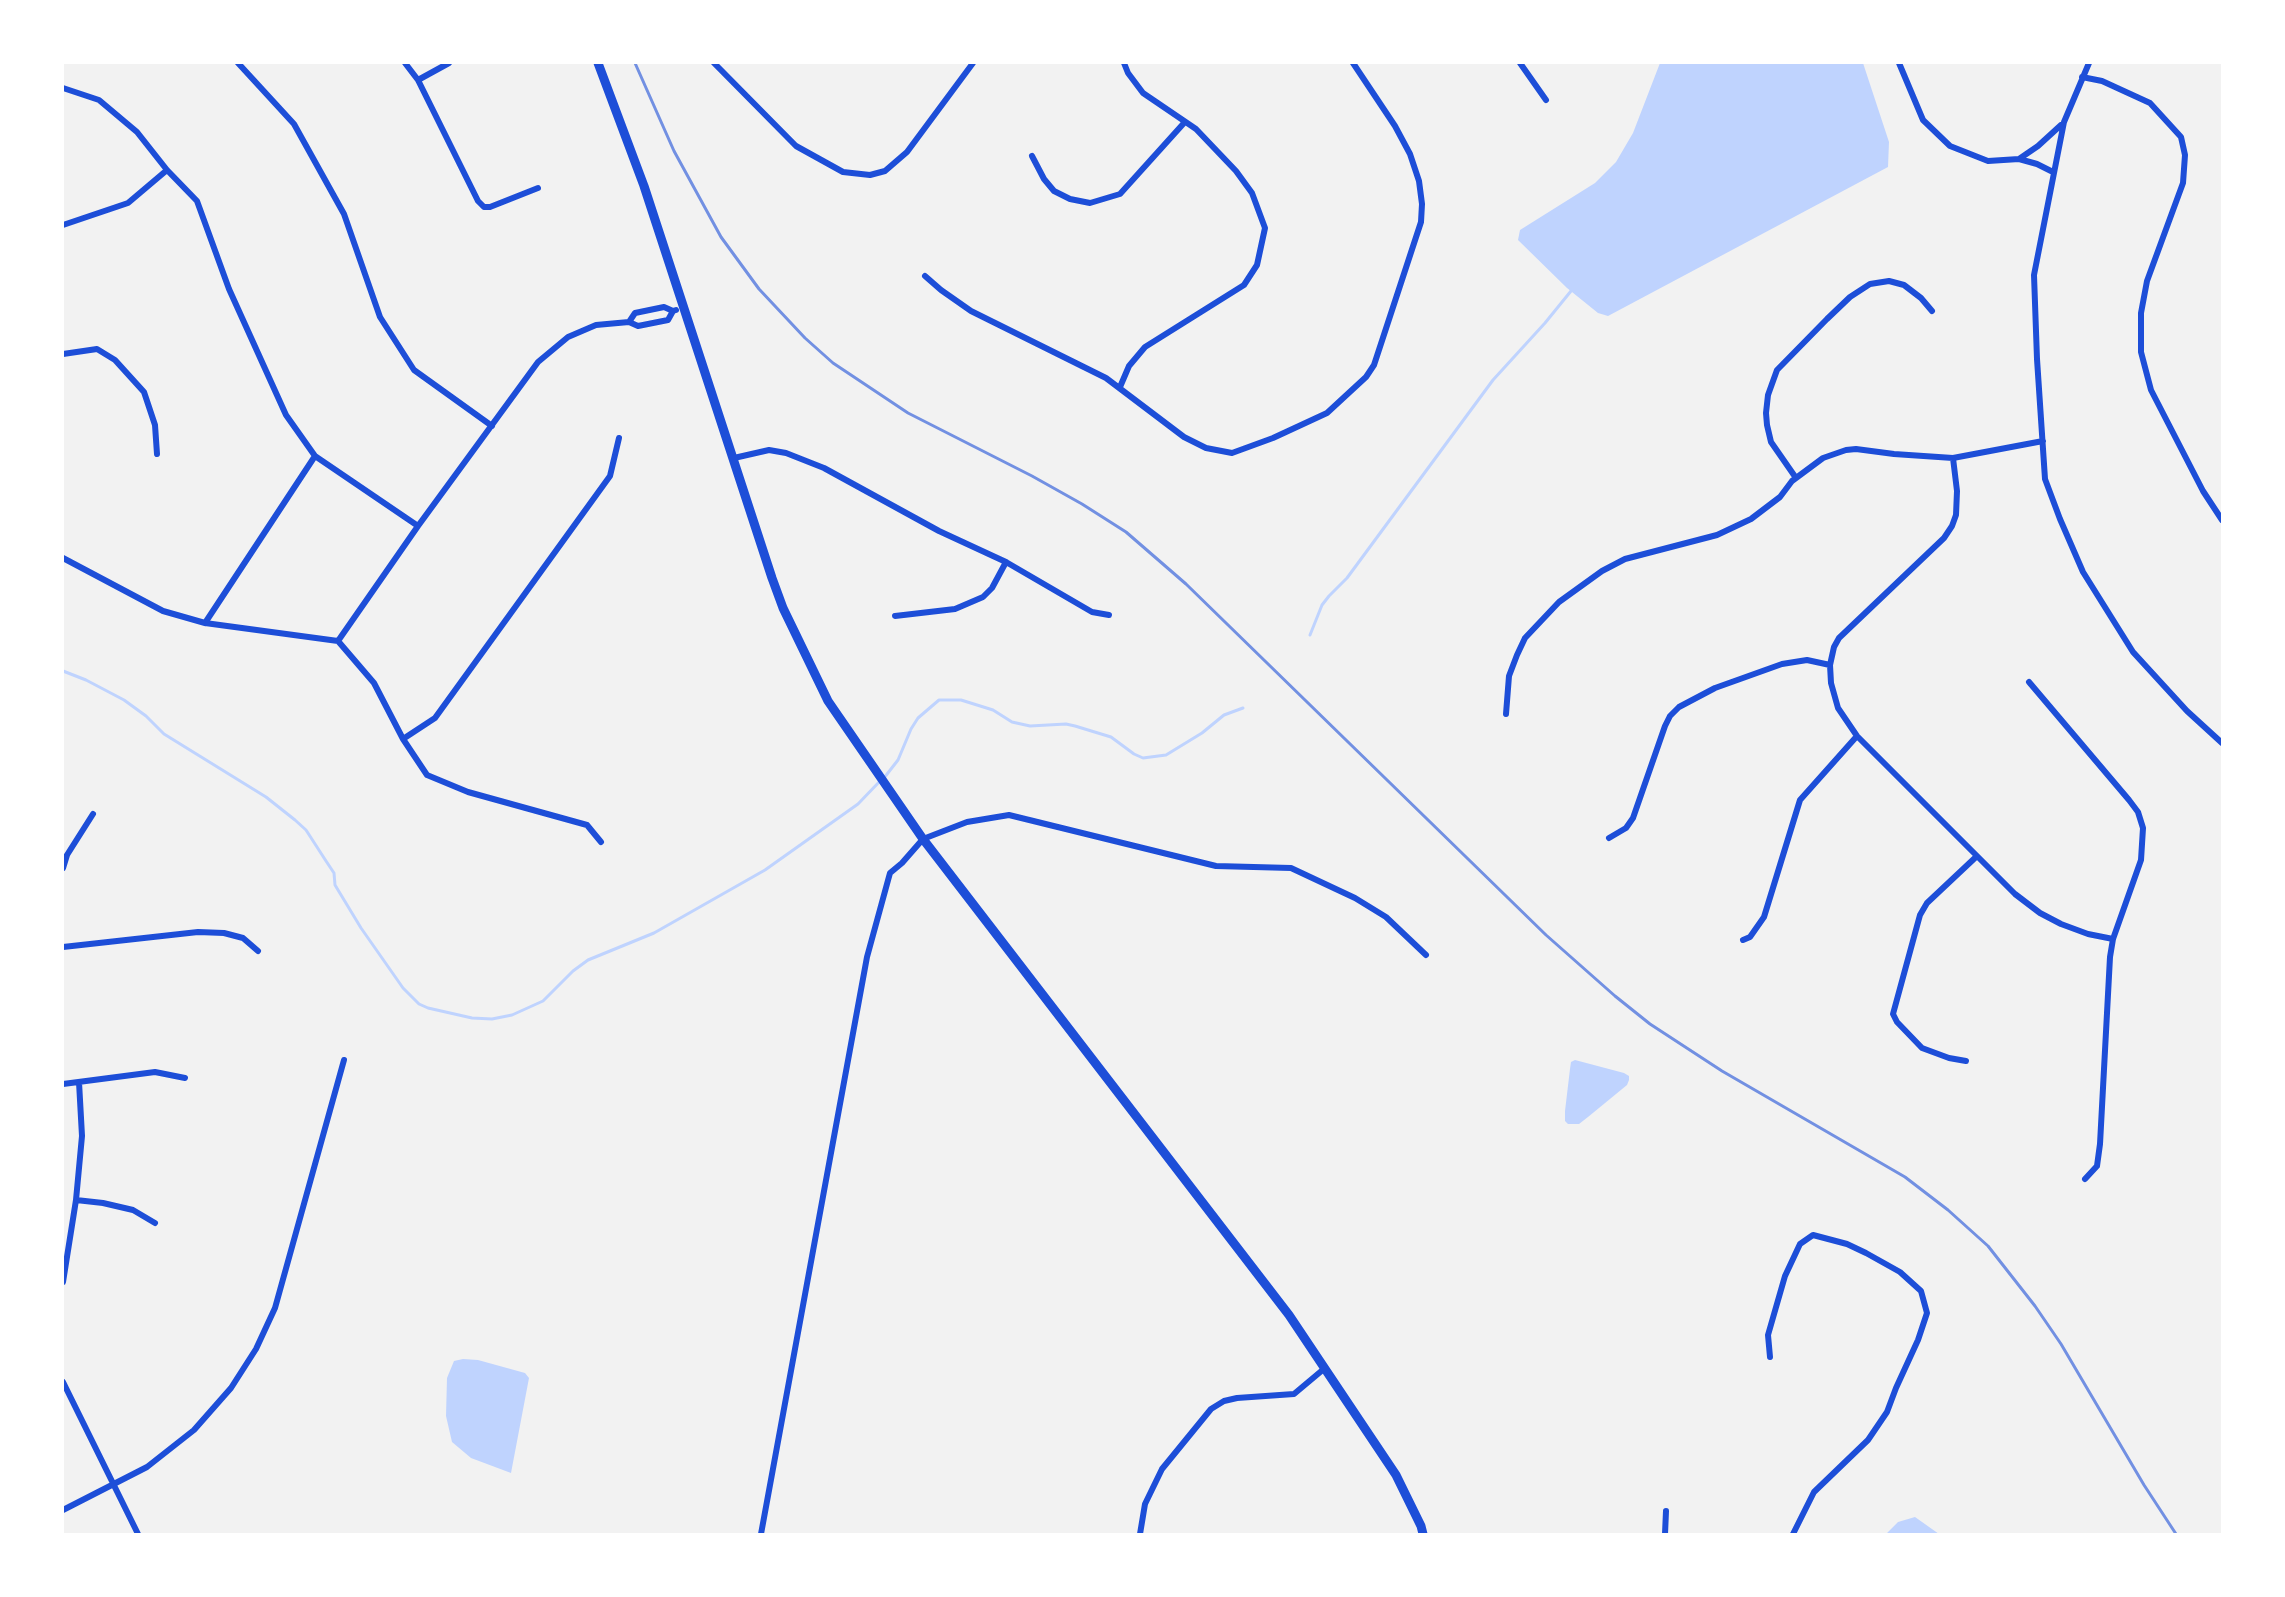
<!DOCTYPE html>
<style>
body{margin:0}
#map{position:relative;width:2285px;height:1597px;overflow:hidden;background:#f2f2f2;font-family:Quicksand,sans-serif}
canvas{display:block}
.frame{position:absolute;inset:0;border:64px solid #fff;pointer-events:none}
</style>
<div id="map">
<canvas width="2285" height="1597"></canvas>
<div class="frame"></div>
</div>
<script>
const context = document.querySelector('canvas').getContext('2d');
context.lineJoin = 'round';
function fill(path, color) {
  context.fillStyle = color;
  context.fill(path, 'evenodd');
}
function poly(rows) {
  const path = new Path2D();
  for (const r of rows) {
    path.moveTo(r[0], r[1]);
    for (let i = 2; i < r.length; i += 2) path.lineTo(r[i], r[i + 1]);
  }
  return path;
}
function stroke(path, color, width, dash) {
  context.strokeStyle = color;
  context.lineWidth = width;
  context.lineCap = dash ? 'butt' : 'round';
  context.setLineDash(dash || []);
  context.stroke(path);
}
fill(poly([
 [1660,63,1863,63,1889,142,1888,167,1608,316,1598,313,1567,288,1518,240,1520,230,1595,183,1616,162,1633,133],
 [1575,1060,1624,1073,1629,1076,1629,1080,1627,1085,1588,1117,1579,1124,1568,1124,1565,1121,1565,1111,1570,1069,1571,1062],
 [463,1359,478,1360,525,1373,529,1378,511,1473,471,1458,452,1442,446,1416,447,1378,454,1361],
 [1915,1517,1939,1534,1886,1534,1898,1522]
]), '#bfd3fe');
stroke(poly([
 [1310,635,1322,605,1329,596,1347,578,1493,380,1545,323,1571,291],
 [63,671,86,680,124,700,146,716,164,734,266,797,295,820,306,830,326,861,334,873,335,885,361,928,403,988,419,1004,428,1008,472,1018,492,1019,512,1015,543,1001,573,971,588,960,654,933,765,870,858,804,881,780],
 [884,778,898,760,911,729,918,718,939,700,961,700,993,710,1012,722,1030,726,1066,724,1075,726,1111,737,1134,754,1143,758,1166,755,1202,733,1224,715,1243,708]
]), '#bfd3fe', 3);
stroke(poly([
 [238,63,294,124,344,214,380,317,414,370,492,426],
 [405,63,418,80,478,201,484,207,490,207,538,188],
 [714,63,796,146,843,172,870,175,885,171,907,152,973,63],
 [1520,63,1546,100],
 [1899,63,1923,120,1950,146,1988,161,2019,159,2037,164,2053,172],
 [2089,63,2064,122,2034,275,2037,359,2045,479,2060,519,2083,572,2133,652,2187,711,2222,743],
 [2082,77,2102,81,2150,103,2181,137,2185,155,2183,183,2147,281,2141,313,2141,352,2151,390,2203,491,2222,520],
 [418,80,449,63],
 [63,88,99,100,137,132,167,170,197,201,229,289,286,415,315,456,418,526],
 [1032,156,1044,179,1054,191,1070,199,1090,203,1120,194,1184,123],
 [2019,159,2038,146,2061,125],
 [63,225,128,203,167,170],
 [925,276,941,290,971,311,1106,378,1184,437,1206,448,1232,453,1273,438,1327,413,1366,377,1374,365,1421,222,1422,204,1419,181,1410,154,1395,126,1353,63],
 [629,322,635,313,664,307,673,311,676,310],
 [63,354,97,349,115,360,144,392,155,425,157,454],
 [1120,387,1129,366,1145,347,1244,285,1257,265,1265,228,1252,193,1236,171,1196,129,1143,93,1128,73,1124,63],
 [734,458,769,450,786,453,824,468,939,531,1006,562,1092,612,1109,615],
 [1953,458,1957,491,1956,515,1952,526,1944,538,1839,638,1834,647,1830,665,1831,683,1838,708,1857,736,2015,894,2040,913,2061,924,2088,934,2113,939],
 [1796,478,1771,442,1767,425,1766,413,1768,395,1777,370,1827,319,1850,297,1870,284,1889,281,1904,285,1921,298,1932,311],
 [63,558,163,611,205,623,338,641,374,683,403,739,427,775,468,792,587,825,601,842],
 [895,616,955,609,983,597,992,588,1006,562],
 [205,623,315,456],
 [338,641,418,526,538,362,568,337,596,325,629,322,638,326,668,320,673,311],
 [2029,682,2129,800,2138,812,2143,828,2141,860,2113,939,2110,957,2100,1144,2097,1166,2085,1179],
 [1506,714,1509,676,1517,655,1525,638,1559,602,1602,571,1625,559,1717,535,1751,519,1780,497,1792,481,1823,458,1846,450,1856,449,1894,454,1953,458,2043,441],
 [403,739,435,718,610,476,619,438],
 [1609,838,1626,828,1633,818,1665,726,1670,716,1679,707,1715,688,1782,664,1807,660,1830,665],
 [63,868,67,855,93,814],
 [1743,940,1750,937,1764,917,1800,800,1857,736],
 [63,947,198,932,224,933,243,938,258,951],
 [1966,1061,1949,1058,1922,1048,1897,1022,1893,1014,1920,915,1927,903,1977,856],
 [63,1084,155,1072,185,1078],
 [76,1200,103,1203,133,1210,155,1223],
 [63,1282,76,1200,82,1136,79,1082],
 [1770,1357,1768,1335,1785,1276,1800,1244,1813,1235,1847,1244,1866,1253,1900,1272,1921,1291,1927,1313,1918,1340,1896,1388,1887,1412,1868,1440,1814,1492,1793,1534],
 [63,1382,138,1534],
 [63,1510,147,1467,194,1430,231,1388,256,1349,275,1308,344,1060],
 [761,1534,867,957,890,873,902,863,923,839,967,822,1009,815,1216,866,1291,868,1355,898,1386,917,1426,955],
 [1140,1534,1145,1504,1162,1469,1211,1409,1224,1401,1237,1398,1294,1394,1325,1368],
 [1665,1534,1666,1511]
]), '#1d4ed8', 6);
stroke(poly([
 [598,63,644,186,772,578,783,608,828,701,923,839,1289,1315,1396,1475,1421,1526,1423,1534]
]), '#1d4ed8', 9);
stroke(poly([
 [635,63,674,151,721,237,759,289,805,338,833,363,908,413,1032,476,1082,504,1126,532,1186,584,1546,935,1615,996,1650,1024,1722,1071,1905,1177,1948,1210,1988,1246,2035,1306,2061,1344,2144,1485,2176,1534]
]), '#7290e2', 3);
</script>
